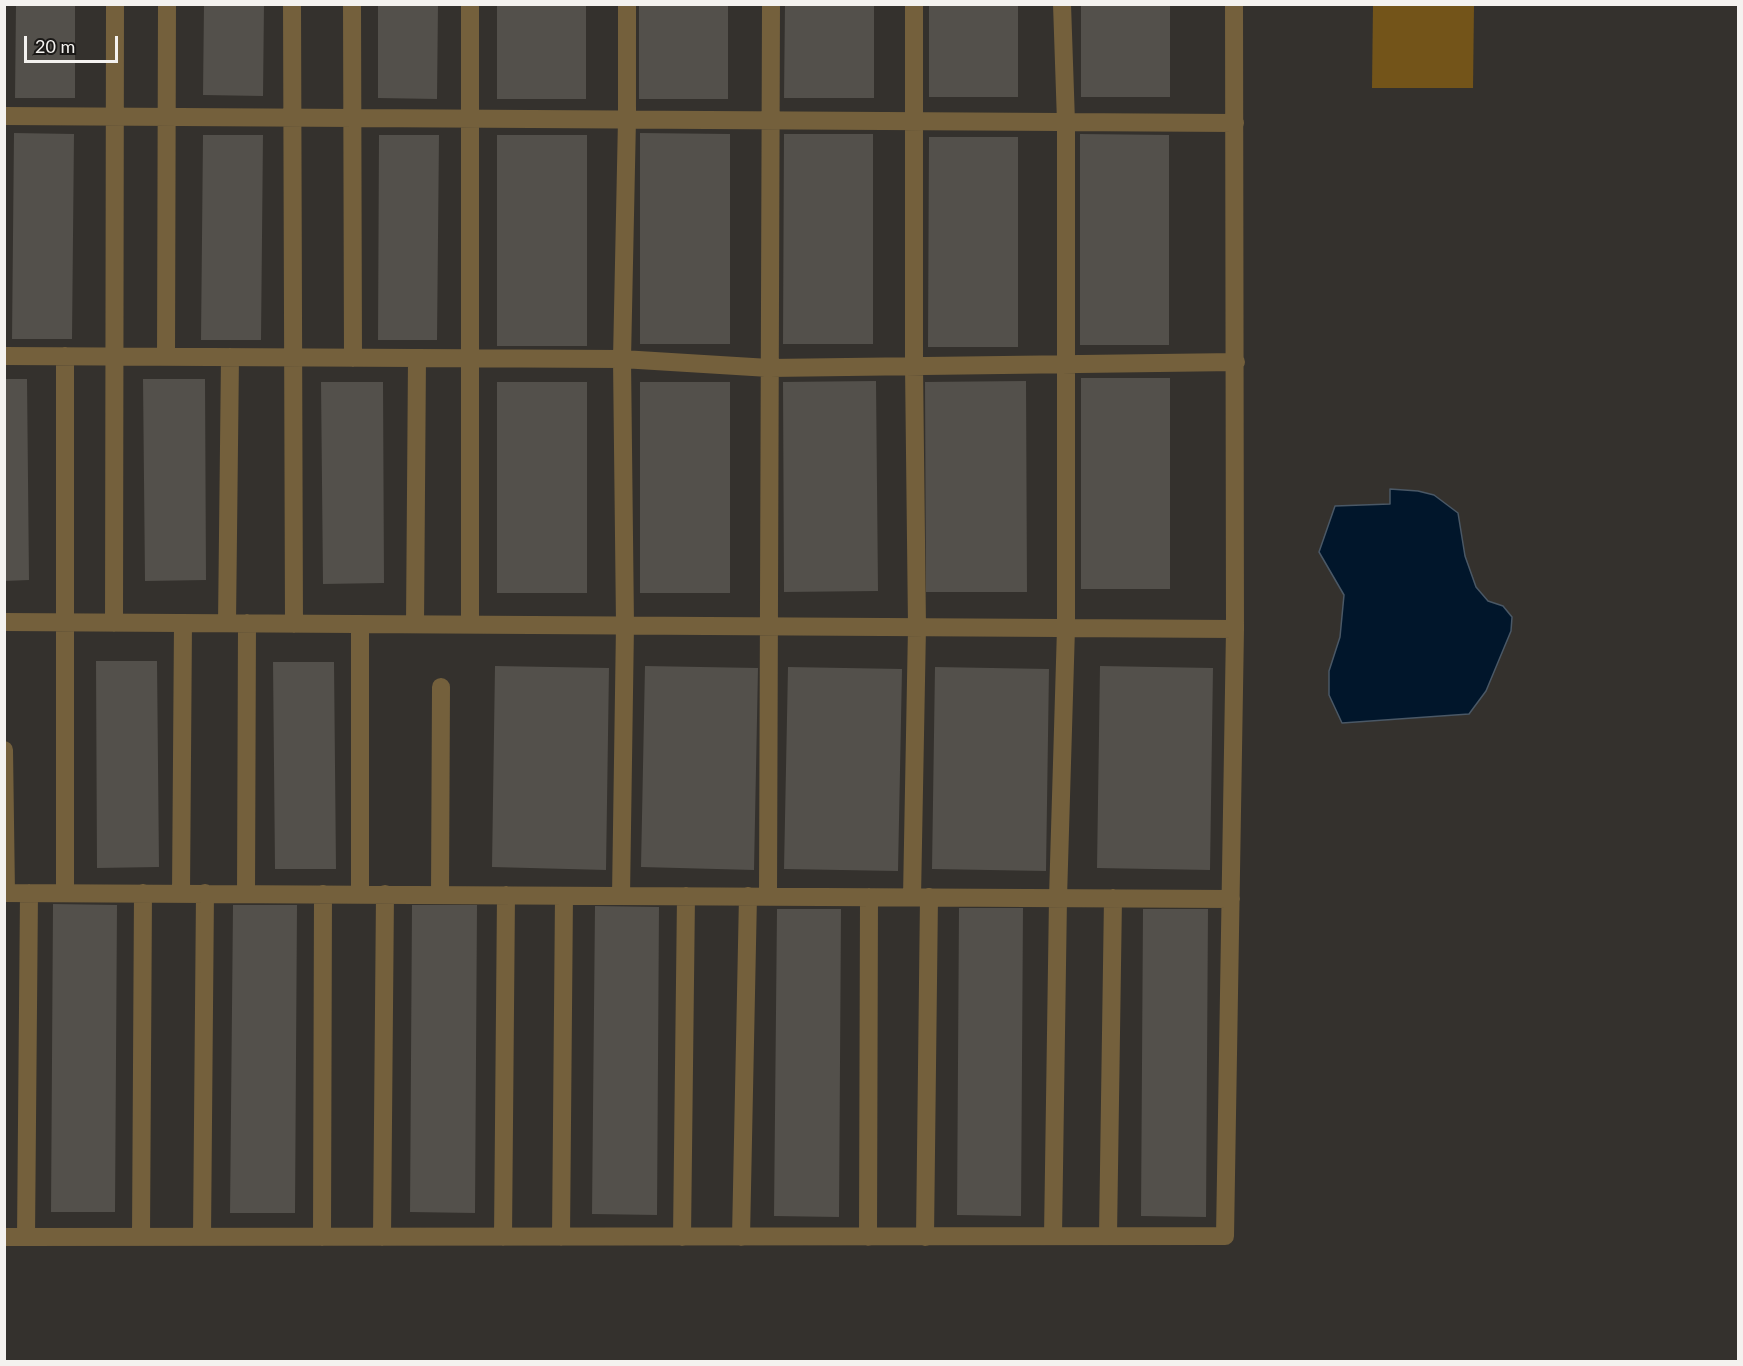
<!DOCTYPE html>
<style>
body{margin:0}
#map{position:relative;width:1743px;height:1366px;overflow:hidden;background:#34312d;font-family:Lato,sans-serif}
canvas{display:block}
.frame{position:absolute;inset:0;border:6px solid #f4f2ef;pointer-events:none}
.scale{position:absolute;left:24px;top:36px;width:94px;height:27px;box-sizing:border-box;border:3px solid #f4f2ef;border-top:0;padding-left:8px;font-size:18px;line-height:21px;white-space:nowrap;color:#f4f2ef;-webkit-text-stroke:4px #1b1917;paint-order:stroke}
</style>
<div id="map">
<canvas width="1743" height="1366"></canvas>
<div class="frame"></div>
<div class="scale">20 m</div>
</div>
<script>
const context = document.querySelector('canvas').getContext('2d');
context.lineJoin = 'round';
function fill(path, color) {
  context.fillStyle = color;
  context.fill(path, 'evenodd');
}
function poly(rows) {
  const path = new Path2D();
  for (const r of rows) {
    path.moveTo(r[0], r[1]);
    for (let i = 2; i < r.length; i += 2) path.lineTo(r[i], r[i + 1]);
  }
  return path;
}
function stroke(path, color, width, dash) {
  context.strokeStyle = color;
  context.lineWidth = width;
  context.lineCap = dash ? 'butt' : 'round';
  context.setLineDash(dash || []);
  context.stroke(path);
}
fill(poly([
 [1373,5,1474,5,1473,88,1372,88]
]), '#735419');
const water = poly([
 [1390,489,1418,491,1434,495,1458,513,1465,556,1476,587,1488,601,1503,606,1512,617,1511,631,1486,691,1469,714,1342,723,1329,695,1329,671,1340,637,1344,595,1319,552,1335,506,1390,504,1390,489]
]);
fill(water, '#01162b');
stroke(water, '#4a5866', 1.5);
fill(poly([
 [16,4,75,4,75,98,15,98],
 [204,4,264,4,263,96,203,95],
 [378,4,438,4,437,99,378,98],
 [497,4,586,4,586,99,497,99],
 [639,4,728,4,728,99,639,99],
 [785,4,874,4,874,98,784,98],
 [929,4,1018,4,1018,97,929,97],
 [1081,4,1170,4,1170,97,1081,97],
 [14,133,74,134,72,339,12,339],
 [640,133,730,134,730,344,640,344],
 [784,134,873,134,873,344,783,344],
 [1080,134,1169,135,1169,345,1080,345],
 [203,135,263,135,261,340,201,340],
 [379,135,439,135,437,340,378,340],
 [497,135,587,135,587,346,497,346],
 [929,137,1018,137,1018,347,928,347],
 [1081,378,1170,378,1170,589,1081,589],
 [4,379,27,379,29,580,4,581],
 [143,379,205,379,206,580,145,581],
 [876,381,878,591,784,592,783,382],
 [1026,381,1027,592,926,592,925,382],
 [321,382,383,382,384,583,323,584],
 [497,382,587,382,587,593,497,593],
 [640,382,730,382,730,593,640,593],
 [96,661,157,661,159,867,97,868],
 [273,662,334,662,336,869,275,869],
 [495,666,609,668,606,870,492,867],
 [645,666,758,668,754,870,641,867],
 [1100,666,1213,668,1210,870,1097,868],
 [788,667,902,669,898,871,784,869],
 [935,667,1049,669,1046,871,932,869],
 [53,904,117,905,115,1212,51,1212],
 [233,905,297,905,295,1213,230,1213],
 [412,905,477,905,475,1213,410,1212],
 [595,906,659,907,657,1215,592,1214],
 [959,908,1023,908,1021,1216,957,1215],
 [777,909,841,909,839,1217,774,1216],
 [1143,909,1208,909,1206,1217,1141,1216]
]), '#53504b');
stroke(poly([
 [292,4,294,624],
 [352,4,353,358],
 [470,4,470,624],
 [4,116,1235,123],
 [4,356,622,359,769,368,1236,362],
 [65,356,65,893],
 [166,357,167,4],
 [4,622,1235,629],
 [114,623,115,4],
 [227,623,230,357],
 [360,624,360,894],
 [415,624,417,358],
 [4,750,6,893],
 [4,893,1231,899],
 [181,893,183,623],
 [246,894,247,623],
 [440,895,441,687],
 [621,896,625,625,622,359,627,119,627,4],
 [768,896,771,4],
 [912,897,917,627,914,366,914,4],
 [1053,1236,1058,898,1066,628,1066,122,1062,4],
 [1108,1236,1113,898],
 [4,1237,1225,1236,1235,629,1234,4],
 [26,1237,29,893],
 [141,1237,143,893],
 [202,1237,205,893],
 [322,1237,323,894],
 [382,1237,385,894],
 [503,1237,506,895],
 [561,1237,564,896],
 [682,1237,686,896],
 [741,1237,748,896],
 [868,1237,869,897],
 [925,1237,929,897]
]), '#74603c', 18);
</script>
